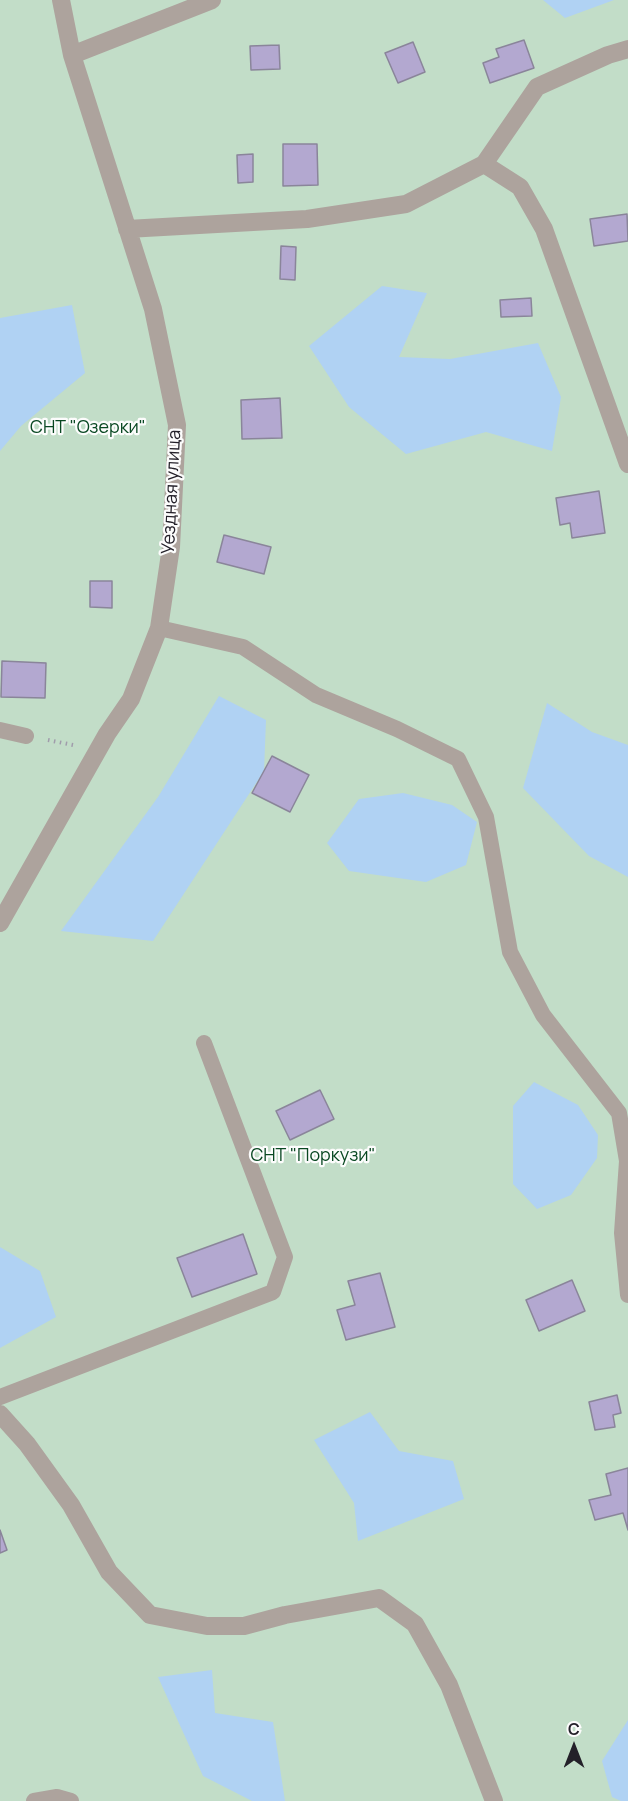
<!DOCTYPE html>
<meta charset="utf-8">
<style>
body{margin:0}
#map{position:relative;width:628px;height:1801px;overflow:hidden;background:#f0ebfe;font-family:Manrope,sans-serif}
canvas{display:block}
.north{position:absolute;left:544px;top:1717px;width:60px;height:60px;-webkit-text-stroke:4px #fcfcfc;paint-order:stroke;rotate:0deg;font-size:16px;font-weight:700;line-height:24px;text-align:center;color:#232029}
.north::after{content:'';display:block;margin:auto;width:21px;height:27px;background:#232029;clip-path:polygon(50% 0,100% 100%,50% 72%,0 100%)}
</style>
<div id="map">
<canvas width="628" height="1801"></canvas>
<div class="north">С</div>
</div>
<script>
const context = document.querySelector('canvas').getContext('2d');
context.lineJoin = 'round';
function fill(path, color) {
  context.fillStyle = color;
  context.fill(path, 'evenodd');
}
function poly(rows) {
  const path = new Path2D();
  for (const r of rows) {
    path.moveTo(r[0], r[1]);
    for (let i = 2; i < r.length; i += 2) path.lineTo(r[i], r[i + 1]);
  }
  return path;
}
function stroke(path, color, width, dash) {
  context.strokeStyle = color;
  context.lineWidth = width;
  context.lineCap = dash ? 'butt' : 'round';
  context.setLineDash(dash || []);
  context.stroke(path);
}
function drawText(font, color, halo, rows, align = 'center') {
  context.font = font + ' Manrope,sans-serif';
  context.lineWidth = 4.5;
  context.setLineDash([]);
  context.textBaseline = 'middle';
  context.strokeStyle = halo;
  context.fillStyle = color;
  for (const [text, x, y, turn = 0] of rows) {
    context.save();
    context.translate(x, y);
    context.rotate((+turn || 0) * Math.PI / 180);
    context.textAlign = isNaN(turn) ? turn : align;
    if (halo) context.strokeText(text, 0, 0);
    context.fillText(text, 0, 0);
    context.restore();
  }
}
fill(poly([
 [0,0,628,0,628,1801,0,1801]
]), '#c2ddc8');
fill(poly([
 [543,0,614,0,565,18],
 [382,286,427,293,399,357,450,359,538,343,561,397,552,451,486,432,406,454,349,407,309,346],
 [72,305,85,373,21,426,0,451,0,318],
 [219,696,266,720,264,771,153,941,61,931,158,797],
 [547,703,592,732,628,745,628,877,589,856,523,788],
 [403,793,452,805,477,822,466,865,426,882,349,871,327,843,359,799],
 [534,1082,578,1105,598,1135,597,1158,571,1195,537,1209,513,1184,513,1106],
 [0,1247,40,1271,56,1317,0,1348],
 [370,1412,399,1451,453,1461,464,1499,358,1541,354,1503,314,1440],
 [212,1670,215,1713,273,1722,285,1801,252,1801,203,1776,158,1677],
 [628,1720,628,1801,621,1801,612,1797,602,1761]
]), '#b0d2f3');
const building = poly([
 [524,40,534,68,490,83,483,63,499,57,496,49,524,40],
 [413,42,425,72,398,83,385,53,413,42],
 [279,45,280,69,251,70,250,46,279,45],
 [283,144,317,144,318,185,283,186,283,144],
 [253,154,253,182,238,183,237,155,253,154],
 [627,214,628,241,594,246,590,219,627,214],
 [281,246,296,247,295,280,280,279,281,246],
 [531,298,532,316,501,317,500,300,531,298],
 [280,398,282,438,242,439,241,400,280,398],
 [599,491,605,533,572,538,570,523,560,525,556,498,599,491],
 [224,535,271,547,264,574,217,562,224,535],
 [90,581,112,581,112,608,90,607,90,581],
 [2,661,46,663,45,698,1,697,2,661],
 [272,756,309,775,290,812,252,793,272,756],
 [320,1090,334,1119,290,1140,276,1111,320,1090],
 [243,1234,257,1274,192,1297,177,1258,243,1234],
 [380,1273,395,1327,346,1340,337,1310,355,1305,348,1281,380,1273],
 [572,1280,585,1311,539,1331,526,1300,572,1280],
 [617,1395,621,1413,613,1415,615,1427,595,1430,589,1402,617,1395],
 [628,1468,628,1530,623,1513,595,1520,589,1500,611,1495,606,1474,628,1468],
 [0,1530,7,1550,0,1553,0,1530]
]);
fill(building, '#b3a8d0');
stroke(building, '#8a859a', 1.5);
stroke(poly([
 [48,740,73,745]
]), '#a09cab', 4, [1.5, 4.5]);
stroke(poly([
 [159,628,243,647,316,695,397,729,458,759,486,817,510,952,543,1015,619,1113,627,1161,622,1233,628,1295],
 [0,730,26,736],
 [0,1397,273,1292,285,1257,204,1043],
 [34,1801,57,1797,71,1801]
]), '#ada39d', 16);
stroke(poly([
 [72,55,212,0],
 [484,164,520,187,544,229,628,464],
 [127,229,307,219,406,204,484,164,537,87,608,55,628,49],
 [0,923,107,734,131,699,159,628,171,547,177,425,153,309,72,55,61,0],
 [0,1414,27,1444,71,1505,109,1572,150,1615,207,1626,244,1626,285,1615,379,1598,415,1624,449,1685,494,1801]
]), '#ada39d', 18);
drawText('18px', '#094822', '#fcfcfc', [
 ["СНТ \"Озерки\"",88,428],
 ["СНТ \"Поркузи\"",313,1156]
]);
drawText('18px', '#232029', '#fcfcfc', [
 ["Уездная улица",172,492,-87]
]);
</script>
